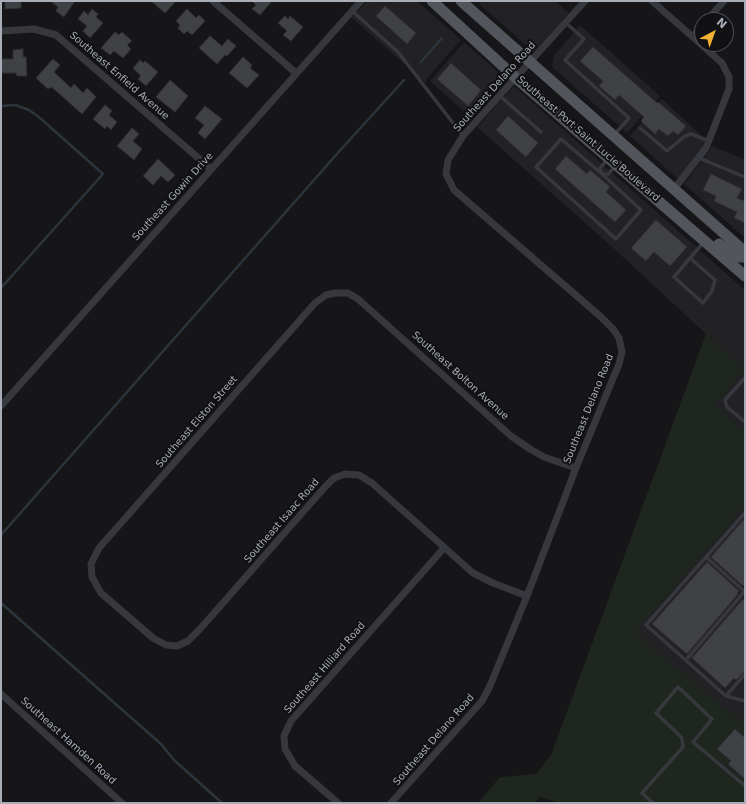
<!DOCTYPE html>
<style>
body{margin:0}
#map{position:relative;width:746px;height:804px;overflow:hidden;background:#161618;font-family:"DejaVu Sans",sans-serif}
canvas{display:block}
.frame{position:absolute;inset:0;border:2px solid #a8adb8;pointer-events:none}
.north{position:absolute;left:694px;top:12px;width:40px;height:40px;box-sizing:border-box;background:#111113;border:1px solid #4d4f55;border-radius:50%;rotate:41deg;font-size:11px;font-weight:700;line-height:16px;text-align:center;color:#a8adb8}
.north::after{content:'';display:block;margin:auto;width:14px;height:18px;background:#f2b134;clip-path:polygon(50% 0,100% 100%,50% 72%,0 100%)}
</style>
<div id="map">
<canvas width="746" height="804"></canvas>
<div class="frame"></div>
<div class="north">N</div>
</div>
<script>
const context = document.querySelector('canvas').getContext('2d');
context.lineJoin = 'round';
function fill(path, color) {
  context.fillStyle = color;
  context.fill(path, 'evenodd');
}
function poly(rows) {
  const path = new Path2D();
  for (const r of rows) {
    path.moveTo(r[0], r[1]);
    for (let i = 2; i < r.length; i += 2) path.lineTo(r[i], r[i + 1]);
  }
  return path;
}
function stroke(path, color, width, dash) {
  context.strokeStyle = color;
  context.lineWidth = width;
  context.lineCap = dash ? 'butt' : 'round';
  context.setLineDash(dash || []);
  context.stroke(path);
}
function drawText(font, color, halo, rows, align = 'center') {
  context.font = font + ' "DejaVu Sans",sans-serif';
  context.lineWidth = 4;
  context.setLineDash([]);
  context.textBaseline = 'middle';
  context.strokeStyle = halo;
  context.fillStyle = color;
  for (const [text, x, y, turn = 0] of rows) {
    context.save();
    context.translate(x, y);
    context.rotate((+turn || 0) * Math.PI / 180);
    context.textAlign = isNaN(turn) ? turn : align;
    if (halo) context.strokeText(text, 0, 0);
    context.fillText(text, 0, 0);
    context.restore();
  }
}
fill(poly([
 [367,1,417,1,461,40,427,78,426,83,352,18],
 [476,1,555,1,569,13,534,52],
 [580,25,660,96,627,133,552,67,554,56],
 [464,42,497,71,498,79,467,114,430,81],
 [514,86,745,290,745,432,714,405,745,370,610,245,477,127],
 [662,99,705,139,703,146,678,179,630,136],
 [712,145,715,147,745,160,745,238,684,184,710,150],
 [745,506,745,725,633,633]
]), '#222225');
fill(poly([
 [706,334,745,370,714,405,745,432,745,506,634,633,745,725,745,803,561,803,540,797,534,803,478,803,500,777,536,774,551,755]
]), '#1e261f');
stroke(poly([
 [421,62,442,38],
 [1,106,15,105,29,110,40,118,103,174,1,288],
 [1,535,336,155,404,80],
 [1,603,161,744,174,760,222,803]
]), '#2c353c', 2.5);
const building = poly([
 [5,1,21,1,21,8,5,9,5,1],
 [50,1,75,1,64,17,56,11,58,7,50,1],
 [151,1,176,1,165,13,151,1],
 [252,1,272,1,260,15,252,9,256,5,252,1],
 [385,6,416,33,407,44,376,16,385,6],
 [92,9,98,14,96,17,103,23,90,38,83,31,87,26,78,19,84,11,88,15,92,9],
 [187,9,196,18,199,15,205,21,192,35,187,31,184,34,178,28,180,25,176,21,187,9],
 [285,16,288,19,290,16,303,27,291,41,283,35,287,31,278,23,285,16],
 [115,32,119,35,122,32,132,41,127,45,131,49,123,58,114,51,110,55,101,48,115,32],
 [210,36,222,46,228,39,236,46,227,56,225,55,217,64,199,48,210,36],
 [593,47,657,103,658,102,686,126,678,135,673,131,668,136,659,129,655,134,641,121,644,117,619,95,615,100,599,86,603,81,580,61,593,47],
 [23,49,23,57,26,57,27,76,17,76,16,73,1,73,1,59,13,59,13,50,23,49],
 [243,57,252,65,250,68,259,75,247,88,229,73,243,57],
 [53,59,60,65,54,72,71,88,74,84,83,93,87,88,96,97,82,114,54,89,51,87,48,89,36,78,53,59],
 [140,60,143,63,145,61,158,72,146,86,138,79,141,76,133,68,140,60],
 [451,63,481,90,468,106,437,79,451,63],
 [170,80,188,96,175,112,156,97,170,80],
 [105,105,112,111,109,115,117,122,111,130,107,126,105,129,93,119,105,105],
 [205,106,222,119,205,139,198,133,204,125,195,118,205,106],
 [508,116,538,143,526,157,496,130,508,116],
 [132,128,139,134,133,141,142,149,134,160,117,146,132,128],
 [566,156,587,174,590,170,610,187,606,192,626,210,615,222,555,169,566,156],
 [158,159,175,175,168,182,161,176,153,185,143,176,158,159],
 [711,174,742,189,737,198,745,201,745,223,734,218,737,212,714,201,716,196,703,190,711,174],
 [656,220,687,247,670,266,654,252,646,261,631,248,656,220],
 [745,518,745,584,743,586,711,557,745,518],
 [707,562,739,591,737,593,738,594,687,654,652,624,707,562],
 [743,599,745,601,745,671,736,680,734,678,725,688,692,658,743,599],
 [735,729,745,738,745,779,728,764,731,761,717,749,735,729]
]);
fill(building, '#404145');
stroke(building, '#303034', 1);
stroke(poly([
 [352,11,398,52,463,136],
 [566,23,584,39,565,60,629,118,614,135],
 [500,96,541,132],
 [640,128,667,151,685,136,691,134,709,141],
 [561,139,602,174,641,210,616,239,536,167,561,139],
 [699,158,745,177],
 [607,160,600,168,602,174,608,174,616,166],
 [690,258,715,280,712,291,703,303,674,277,690,258,703,243],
 [745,378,725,400,727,407,745,422],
 [745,513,646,625,726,696,745,701],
 [706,557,745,592],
 [686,660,745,591],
 [726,696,745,674],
 [653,803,642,793,683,747,682,739,680,736,656,713,678,687,712,719,693,742,745,786]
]), '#37383d', 3.5);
stroke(poly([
 [213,1,296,73],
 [652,1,722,63,729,77,729,89,706,148,674,189],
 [707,20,724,1],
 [1,31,34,29,56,35,211,169],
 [693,36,702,26],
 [1,406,361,1],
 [527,596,493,583,473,573,372,483,359,475,345,474,334,478,324,488,200,629,188,641,177,646,166,645,153,638,101,593,92,577,91,564,99,548,315,303,326,295,335,293,348,293,358,299,511,436,530,449,544,457,576,468],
 [1,694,122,803],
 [338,803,295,766,285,749,284,736,291,721,444,548],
 [391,803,482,701,489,688,527,596,576,468,619,364,622,352,619,338,613,329,600,316,454,190,446,174,448,160,463,136,585,1]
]), '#37383d', 7);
stroke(poly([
 [432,1,516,78,745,276],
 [461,1,745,252],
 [719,244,729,252,740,257,745,257]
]), '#53555c', 11);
drawText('10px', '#a8adb8', '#111113', [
 ["Southeast Enfield Avenue",119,76,41],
 ["Southeast Delano Road",495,87,-48],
 ["Southeast Port Saint Lucie Boulevard",588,139,41],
 ["Southeast Gowin Drive",173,197,-48],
 ["Southeast Bolton Avenue",460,376,42],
 ["Southeast Delano Road",589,409,-68],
 ["Southeast Elston Street",197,422,-49],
 ["Southeast Isaac Road",282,521,-49],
 ["Southeast Hilliard Road",325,668,-49],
 ["Southeast Delano Road",434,740,-49],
 ["Southeast Hamden Road",68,741,42]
]);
</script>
